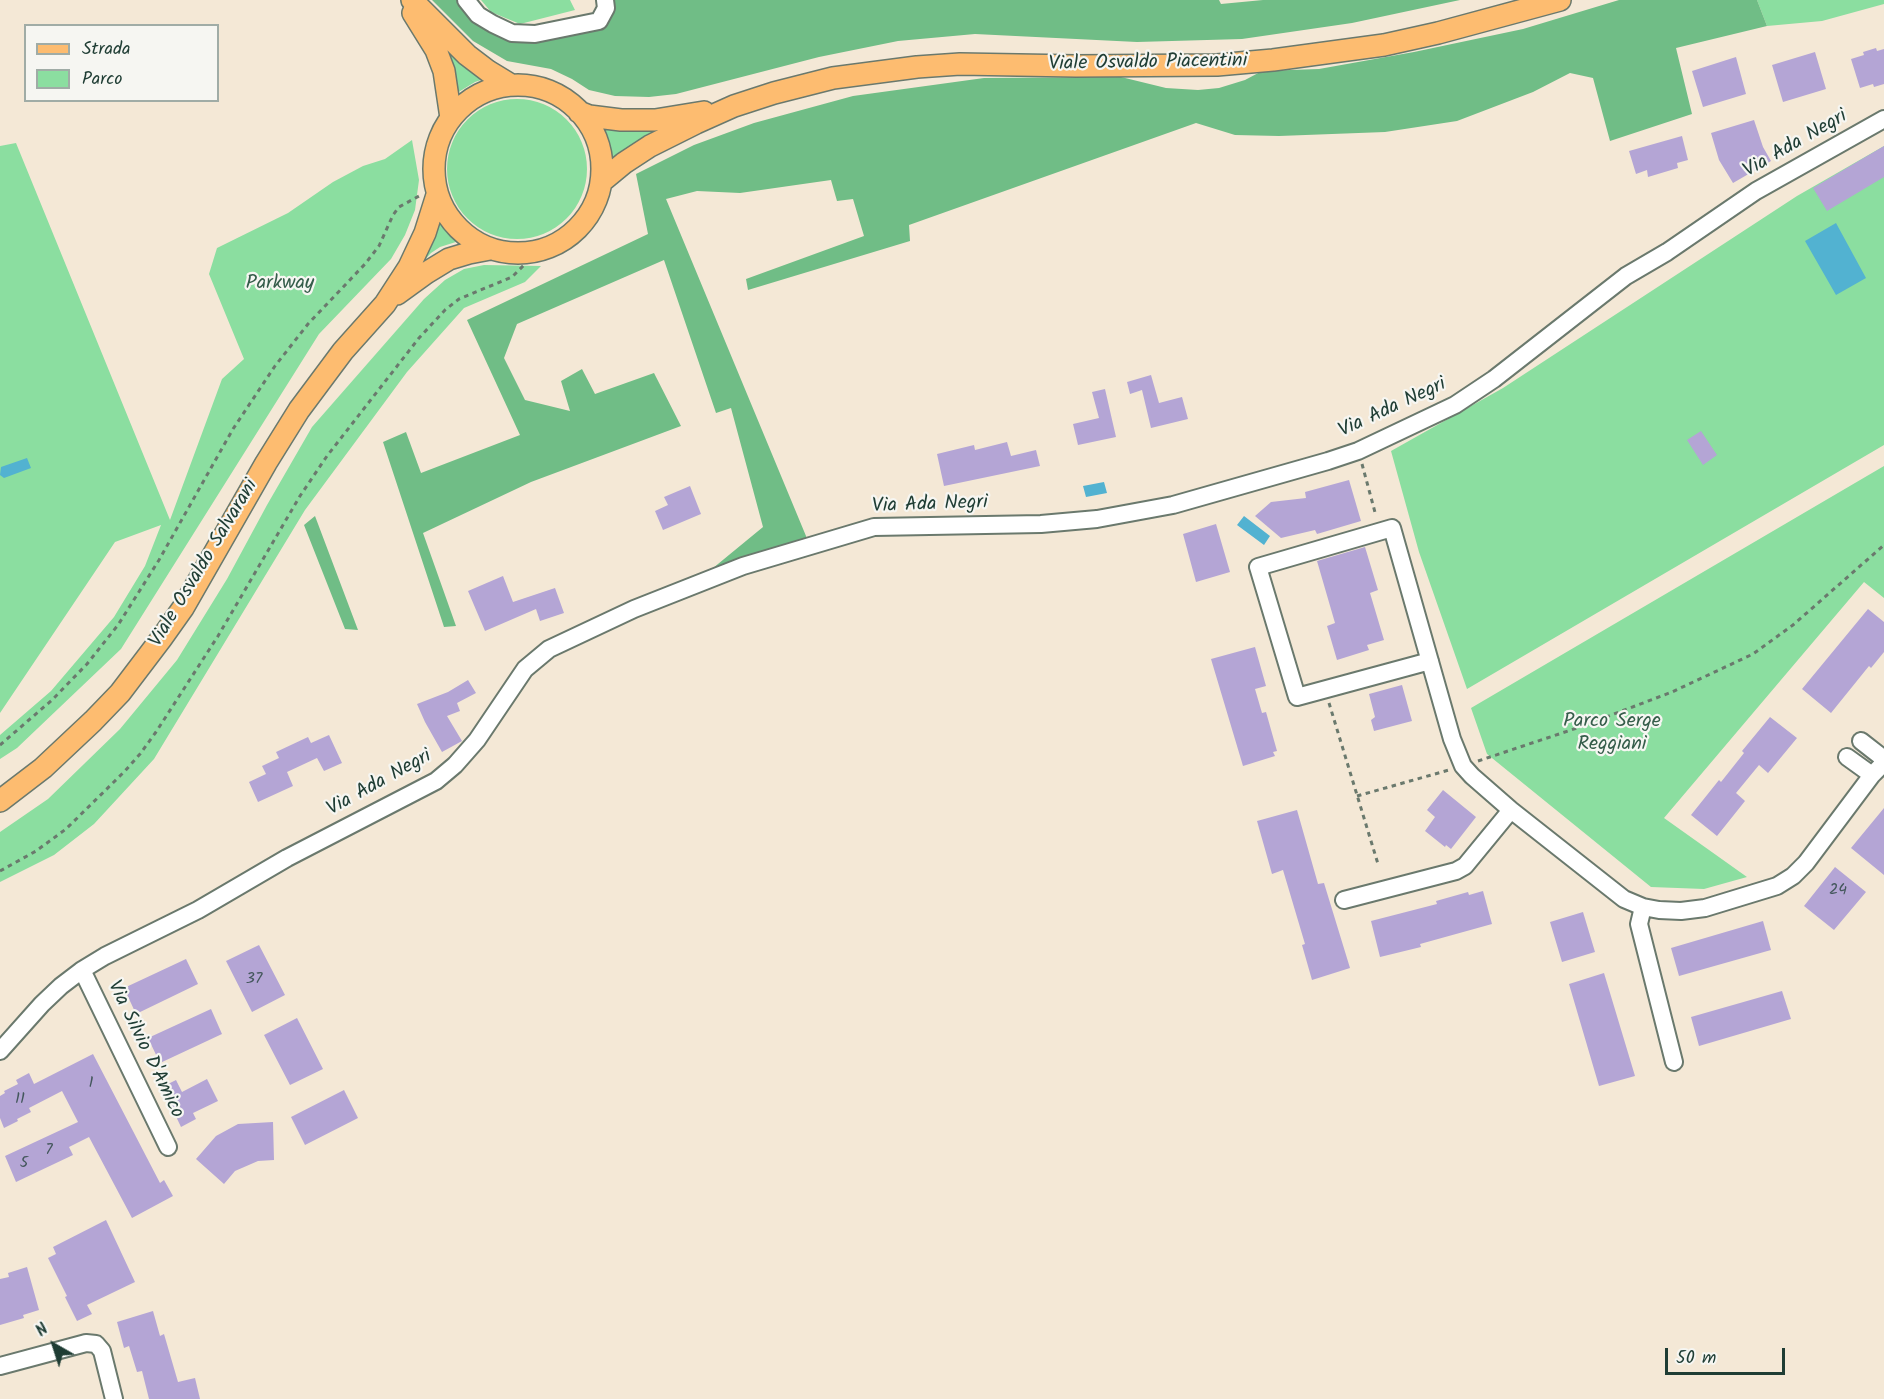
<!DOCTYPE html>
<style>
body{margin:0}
#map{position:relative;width:1884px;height:1399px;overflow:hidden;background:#f4e8d6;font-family:Kalam,sans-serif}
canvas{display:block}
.legend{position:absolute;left:24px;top:24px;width:195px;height:78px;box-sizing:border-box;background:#f6f6f2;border:2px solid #a0aca6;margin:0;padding:8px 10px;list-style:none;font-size:18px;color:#1f3d34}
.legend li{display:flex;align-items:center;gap:12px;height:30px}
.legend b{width:30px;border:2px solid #a0aca6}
.north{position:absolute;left:24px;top:1315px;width:60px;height:60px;-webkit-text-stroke:4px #f6f6f2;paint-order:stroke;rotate:321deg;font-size:16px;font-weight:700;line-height:24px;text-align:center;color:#1f3d34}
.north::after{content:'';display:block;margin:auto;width:21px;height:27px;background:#1f3d34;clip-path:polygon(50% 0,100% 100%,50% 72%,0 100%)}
.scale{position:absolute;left:1665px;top:1348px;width:120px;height:27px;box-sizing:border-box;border:3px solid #1f3d34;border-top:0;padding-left:8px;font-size:18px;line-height:21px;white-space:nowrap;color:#1f3d34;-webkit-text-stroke:4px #f6f6f2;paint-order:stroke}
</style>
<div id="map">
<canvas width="1884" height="1399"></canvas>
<ul class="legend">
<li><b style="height:8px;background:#fdbc70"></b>Strada</li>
<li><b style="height:16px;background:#8bdea0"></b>Parco</li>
</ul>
<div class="north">N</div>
<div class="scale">50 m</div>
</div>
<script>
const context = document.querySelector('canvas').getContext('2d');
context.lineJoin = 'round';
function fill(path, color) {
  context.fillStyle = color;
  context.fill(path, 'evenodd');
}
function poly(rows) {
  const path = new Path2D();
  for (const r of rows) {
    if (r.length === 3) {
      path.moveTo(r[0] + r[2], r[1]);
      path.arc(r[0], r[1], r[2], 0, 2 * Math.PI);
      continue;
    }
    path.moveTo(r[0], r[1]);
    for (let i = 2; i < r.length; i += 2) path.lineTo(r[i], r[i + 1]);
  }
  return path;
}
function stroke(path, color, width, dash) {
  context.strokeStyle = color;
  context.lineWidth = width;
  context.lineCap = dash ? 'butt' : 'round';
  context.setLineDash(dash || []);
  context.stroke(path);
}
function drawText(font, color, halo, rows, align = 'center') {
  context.font = font + ' Kalam,sans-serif';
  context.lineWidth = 4.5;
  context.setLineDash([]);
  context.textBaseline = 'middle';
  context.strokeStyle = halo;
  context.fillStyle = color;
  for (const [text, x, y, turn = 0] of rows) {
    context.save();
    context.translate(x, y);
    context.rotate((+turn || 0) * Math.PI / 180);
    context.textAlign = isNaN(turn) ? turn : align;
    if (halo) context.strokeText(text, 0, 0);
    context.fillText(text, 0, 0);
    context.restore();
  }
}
fill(poly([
 [481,0,570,0,575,10,520,24,491,12],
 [1757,0,1884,0,1884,4,1822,21,1767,26],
 [434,31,484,79,475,82,457,93,456,80,452,65],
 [517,169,70],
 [682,123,635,143,611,160,609,142,601,126],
 [412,140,419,180,415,210,405,235,391,259,319,334,121,649,17,748,0,759,0,735,51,691,114,617,145,566,161,525,115,542,0,713,0,146,16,143,170,520,222,379,244,359,209,274,217,248,288,213,333,182,363,166,385,159],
 [1884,146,1884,445,1467,689,1419,552,1391,451,1503,388,1797,196],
 [438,221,447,232,459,241,440,247,431,253,421,264,432,244],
 [484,265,541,266,525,282,464,308,407,372,305,510,154,759,94,824,54,855,0,882,0,832,48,799,120,729,177,660,227,579,267,505,312,427,424,299,445,280,464,269],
 [1884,466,1884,598,1864,582,1664,818,1747,877,1704,889,1651,887,1487,754,1471,708]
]), '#8bdea0');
fill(poly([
 [432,0,466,0,512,33,599,21,604,0,1219,0,1221,4,1263,0,1460,0,1352,23,1242,39,1137,42,975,34,898,41,819,57,676,94,649,97,615,96,589,90,572,79,551,69,507,61,473,41],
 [1619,0,1757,0,1767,26,1676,48,1692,114,1610,141,1593,78,1570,73,1533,92,1457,121,1385,132,1279,136,1235,135,1196,123,909,225,910,241,748,290,746,279,864,236,853,199,837,201,831,180,740,193,697,191,666,199,806,536,808,546,690,587,763,527,731,408,716,413,664,260,517,324,504,358,525,400,570,411,561,381,582,369,595,394,654,373,681,426,531,482,423,533,456,626,444,627,383,442,406,432,421,473,520,435,467,320,648,234,636,174,694,145,754,123,853,96,984,78,1121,77,1166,88,1198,90,1219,88,1245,80,1262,71,1319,69,1414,52,1523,29],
 [315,516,358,630,345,629,304,525]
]), '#70bd86');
fill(poly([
 [1836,223,1866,278,1836,295,1805,241],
 [27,458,31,468,4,478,0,475,1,467],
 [1104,482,1107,493,1086,497,1083,486],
 [1244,516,1270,536,1264,545,1237,525]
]), '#52b2d1');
fill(poly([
 [1876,48,1877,51,1884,49,1884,84,1874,87,1873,84,1860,88,1851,59,1864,55,1863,52],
 [1815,52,1826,89,1783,102,1772,65],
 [1736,57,1746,94,1703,107,1692,71],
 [1754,120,1763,147,1771,161,1733,183,1719,160,1711,133],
 [1682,136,1688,160,1677,163,1678,168,1648,177,1647,170,1636,174,1629,151],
 [1884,146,1884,177,1827,211,1813,188],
 [1151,375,1159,403,1182,397,1188,419,1151,428,1142,390,1130,394,1127,382],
 [1105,389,1116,437,1078,445,1073,424,1099,418,1092,392],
 [1701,431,1717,455,1703,465,1687,440],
 [1007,442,1011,456,1036,450,1040,466,944,486,937,454,974,445,975,450],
 [1349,480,1361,521,1317,534,1315,530,1281,538,1255,516,1271,502,1306,498,1305,492],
 [690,486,701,514,663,530,655,511,668,505,664,497],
 [1216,524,1230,572,1196,582,1183,534],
 [1365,547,1378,590,1370,593,1384,640,1367,645,1369,650,1337,660,1327,626,1335,623,1317,561],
 [503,576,513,602,555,588,564,613,540,621,536,609,485,631,468,591],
 [1868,609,1884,622,1884,652,1871,668,1869,666,1831,713,1802,689],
 [1255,647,1266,686,1255,689,1262,713,1266,712,1277,751,1273,752,1275,756,1243,766,1211,659],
 [468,680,476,693,457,703,460,711,447,716,462,741,442,752,425,722,417,704,448,692],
 [1402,685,1412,721,1374,731,1371,720,1375,717,1369,694],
 [1770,717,1797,738,1768,773,1759,765,1736,793,1745,801,1717,836,1691,815,1719,780,1721,782,1744,753,1742,751],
 [329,735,342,763,324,771,317,758,287,772,293,786,258,802,249,782,266,774,262,766,279,758,276,752,308,737,311,743],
 [1443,790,1476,817,1451,849,1446,845,1445,847,1425,831,1435,817,1427,810],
 [1884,808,1884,875,1851,848],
 [1297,810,1318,884,1324,883,1350,968,1312,980,1302,945,1305,944,1283,870,1272,874,1257,821],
 [1835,867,1866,892,1834,930,1804,906],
 [1483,891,1492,924,1420,944,1421,947,1380,957,1371,921,1437,904,1436,901,1468,892,1469,895],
 [1583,912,1595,952,1562,962,1550,922],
 [1763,921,1771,950,1679,976,1671,948],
 [259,945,285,995,252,1012,226,961],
 [186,959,198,984,136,1014,124,988],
 [1604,973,1635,1076,1599,1086,1569,984],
 [1782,991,1791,1019,1699,1046,1691,1017],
 [211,1009,222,1034,160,1063,148,1038],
 [297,1018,323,1069,290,1085,264,1035],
 [93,1054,160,1183,164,1180,173,1196,132,1218,89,1137,69,1147,73,1155,16,1182,5,1156,78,1122,62,1091,29,1108,31,1112,17,1119,18,1121,4,1128,0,1118,0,1096,5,1093,4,1091,18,1084,16,1080,29,1073,34,1084],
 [207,1079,218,1101,193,1113,196,1119,181,1127,162,1087,176,1080,182,1092],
 [344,1090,358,1118,305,1145,291,1117],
 [273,1122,274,1160,258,1161,235,1171,224,1184,196,1159,216,1136,238,1124],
 [106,1220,135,1282,87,1305,92,1314,77,1321,65,1297,67,1296,48,1258,56,1254,53,1247],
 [27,1267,39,1310,23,1315,24,1318,0,1325,0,1279,9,1277,8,1273],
 [153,1311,160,1336,164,1334,178,1382,195,1378,200,1399,149,1399,142,1371,137,1372,129,1346,124,1348,117,1322]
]), '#b4a5d5');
const minor = poly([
 [466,0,478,15,493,24,512,33,535,34,599,21,606,8,605,0],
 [1430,661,1297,697,1258,567,1392,528,1452,739,1463,766,1472,776,1511,810,1624,899,1643,907,1659,910,1681,911,1705,908,1777,886,1793,876,1806,863,1872,775,1884,763],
 [1861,741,1884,759],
 [1847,757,1872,775],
 [1344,900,1456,871,1465,866,1511,810],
 [1643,907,1639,924,1674,1062],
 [82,970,168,1147],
 [0,1051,42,1004,61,986,82,970,105,956,198,910,287,858,436,781,455,765,477,740,525,669,549,649,634,609,743,566,874,527,1041,524,1097,519,1173,505,1328,461,1358,451,1455,405,1494,379,1626,276,1667,252,1756,191,1884,119],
 [0,1366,86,1343,96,1344,102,1351,114,1399]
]);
const major = poly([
 [412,0,467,55,488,71,511,85],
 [413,13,436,50,444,71,451,118],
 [518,169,84],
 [579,112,589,116,621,120,655,120,704,112],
 [601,182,624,163,650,146,696,123,734,106,774,93,833,78,917,67,960,64,1076,66,1217,65,1273,60,1384,45,1438,33,1560,0],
 [397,294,426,273,449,259,469,253,490,249],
 [0,801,43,768,93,721,120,693,161,639,183,608,266,463,299,410,343,351,385,304,409,267,425,233,437,195]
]);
stroke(minor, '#6a796d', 20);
stroke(major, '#6a796d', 24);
stroke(poly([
 [1362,464,1376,516],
 [1329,703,1378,864],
 [0,745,52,700,87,664,118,625,159,560,233,429,275,366,308,324,365,264,379,246,393,215,399,207,419,196],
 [1478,761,1577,728,1672,692,1753,654,1793,625,1884,545],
 [1357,796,1449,770],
 [0,871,36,851,66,829,125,771,140,754,156,732,218,636,300,496,327,456,419,338,445,310,459,299,512,277,526,263,526,253]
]), '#6a796d', 3, [4.5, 4.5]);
stroke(minor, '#fff', 16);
stroke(major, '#fdbc70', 21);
drawText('16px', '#44575c', null, [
 ["24",1838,891],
 ["37",254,980],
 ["1",91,1084],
 ["11",20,1100],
 ["7",49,1151],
 ["5",24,1164]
]);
drawText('20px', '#1f3d34', '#f6f6f2', [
 ["Viale Osvaldo Piacentini",1148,64,-1],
 ["Via Ada Negri",1796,145,-30],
 ["Via Ada Negri",1393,409,-25],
 ["Via Ada Negri",930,506,-2],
 ["Viale Osvaldo Salvarani",205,564,-59],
 ["Via Ada Negri",380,784,-29],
 ["Via Silvio D'Amico",144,1050,64]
]);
drawText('20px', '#355d4a', '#f6f6f2', [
 ["Parkway",280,285],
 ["Parco Serge",1612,723],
 ["Reggiani",1612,746]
]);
</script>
